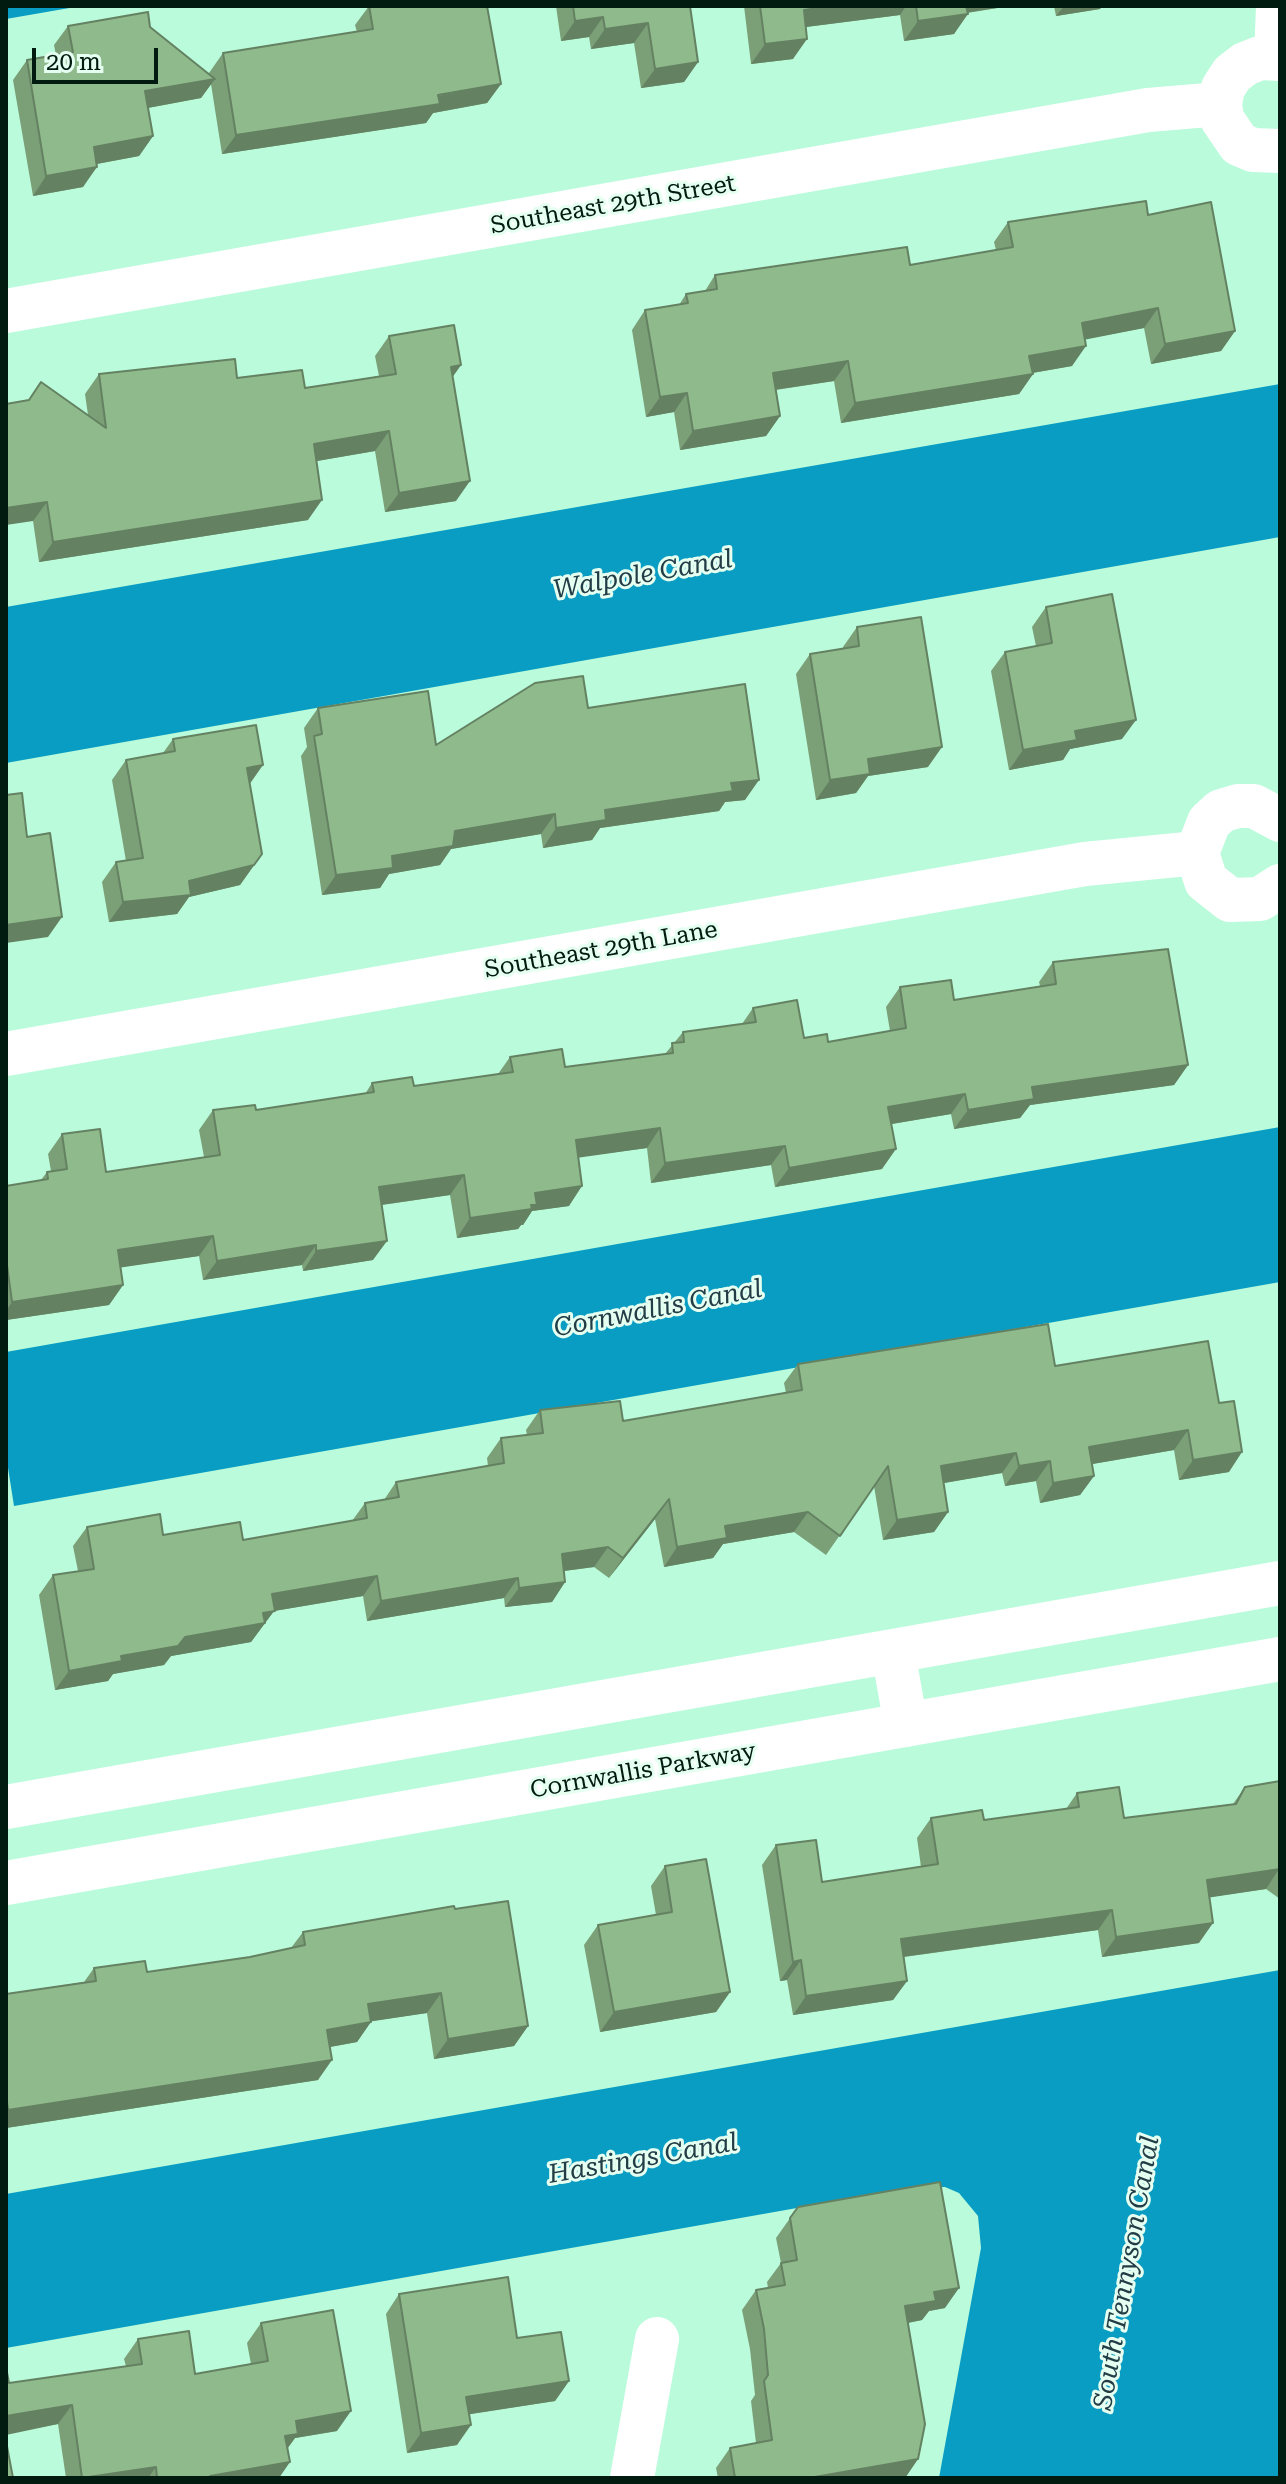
<!DOCTYPE html>
<style>
body{margin:0}
#map{position:relative;width:1286px;height:2484px;overflow:hidden;background:#b9fbdb;font-family:"Roboto Serif",serif}
canvas{display:block}
.frame{position:absolute;inset:0;border:8px solid #021b11;pointer-events:none}
.scale{position:absolute;left:32px;top:48px;width:126px;height:36px;box-sizing:border-box;border:4px solid #021b11;border-top:0;padding-left:10px;font-size:24px;line-height:28px;white-space:nowrap;color:#021b11;-webkit-text-stroke:6px #e5fff1;paint-order:stroke}
</style>
<div id="map">
<canvas width="1286" height="2484"></canvas>
<div class="frame"></div>
<div class="scale">20 m</div>
</div>
<script>
const context = document.querySelector('canvas').getContext('2d');
context.lineJoin = 'round';
function fill(path, color) {
  context.fillStyle = color;
  context.fill(path, 'evenodd');
}
function poly(rows) {
  const path = new Path2D();
  for (const r of rows) {
    path.moveTo(r[0], r[1]);
    for (let i = 2; i < r.length; i += 2) path.lineTo(r[i], r[i + 1]);
  }
  return path;
}
function stroke(path, color, width, dash) {
  context.strokeStyle = color;
  context.lineWidth = width;
  context.lineCap = dash ? 'butt' : 'round';
  context.setLineDash(dash || []);
  context.stroke(path);
}
function drawText(font, color, halo, rows, align = 'center') {
  context.font = font + ' "Roboto Serif",serif';
  context.lineWidth = 6;
  context.setLineDash([]);
  context.textBaseline = 'middle';
  context.strokeStyle = halo;
  context.fillStyle = color;
  for (const [text, x, y, turn = 0] of rows) {
    context.save();
    context.translate(x, y);
    context.rotate((+turn || 0) * Math.PI / 180);
    context.textAlign = isNaN(turn) ? turn : align;
    if (halo) context.strokeText(text, 0, 0);
    context.fillText(text, 0, 0);
    context.restore();
  }
}
fill(poly([
 [6,6,81,6,6,19],
 [1280,384,1280,537,6,763,6,607],
 [1280,1127,1280,1282,14,1506,6,1455,6,1352],
 [1280,1970,1280,2478,939,2478,981,2248,978,2216,959,2193,945,2187,910,2188,6,2348,6,2194]
]), '#0a9dc3');
stroke(poly([
 [1276,58,1278,6],
 [1280,59,1260,58,1245,64,1232,74,1223,88,1220,104,1222,119,1239,144,1253,150,1280,151],
 [6,311,1148,110,1220,104],
 [1280,820,1254,806,1238,806,1221,811,1209,822,1197,853,1206,881,1230,900,1260,899,1280,886],
 [6,1054,1085,864,1197,853],
 [893,1652,906,1725],
 [6,1807,1280,1583],
 [6,1883,1280,1659],
 [632,2478,657,2339]
]), '#fff', 44);
fill(poly([
 [369,6,487,6,501,84,487,103,433,113,426,123,222,154,211,84,201,98,148,108,153,136,139,156,97,164,83,187,33,196,13,80,27,60,56,55,54,45,68,26,150,27,209,74,209,73,223,53,357,32,355,25],
 [556,6,690,6,698,62,684,82,641,88,634,43,591,49,589,37,561,41],
 [744,6,1010,6,967,13,954,34,904,41,900,15,806,27,793,59,751,64],
 [1054,6,1102,6,1100,9,1056,16],
 [1148,215,1235,331,1221,351,1151,364,1144,328,1085,339,1072,366,1032,373,1033,374,1019,394,841,423,834,381,776,390,780,416,766,436,680,450,674,412,646,417,632,330,645,310,679,305,686,294,705,291,715,275,910,265,996,250,994,242,1008,222],
 [389,336,461,365,452,377,456,501,385,512,375,451,316,461,308,520,39,562,33,521,29,400,88,415,85,394,99,374,237,378,305,388,379,376,375,356],
 [1046,607,1122,739,1070,749,1063,760,1009,770,991,671,1005,652,1036,646,1032,627],
 [857,627,928,767,868,776,856,793,816,800,796,674,810,654,843,649,843,647],
 [318,708,436,745,588,708,745,800,725,802,719,811,600,828,592,840,543,848,541,834,451,849,440,865,389,874,380,888,322,895,301,756,307,747,304,728],
 [173,739,249,784,262,854,240,885,189,897,177,914,109,922,102,882,116,862,126,861,112,780,126,760,163,753],
 [1053,962,1188,1065,1174,1085,1030,1105,1020,1118,954,1129,951,1114,891,1124,882,1169,775,1187,771,1165,651,1183,647,1148,578,1157,569,1206,532,1211,523,1225,521,1225,518,1229,457,1238,450,1195,382,1205,373,1260,303,1271,302,1265,203,1280,199,1256,120,1267,123,1285,109,1305,6,1320,6,1186,41,1180,47,1172,51,1171,48,1154,62,1134,106,1172,204,1157,199,1130,213,1110,256,1110,365,1094,372,1083,414,1086,498,1074,510,1057,565,1067,665,1054,683,1032,742,1024,753,1008,804,1038,828,1042,890,1031,886,1007,900,987,954,1000,1040,986,1039,982],
 [1208,1341,1229,1472,1179,1480,1174,1450,1092,1464,1094,1476,1080,1495,1040,1503,1036,1481,1005,1486,1002,1473,943,1483,948,1512,934,1532,883,1540,874,1486,826,1555,794,1532,723,1544,713,1558,664,1567,655,1519,609,1578,594,1567,564,1571,565,1582,552,1602,505,1607,504,1598,367,1621,363,1596,274,1611,251,1642,171,1656,164,1665,113,1674,108,1681,55,1690,39,1595,53,1575,78,1571,73,1546,87,1527,163,1535,243,1540,352,1521,365,1503,384,1500,396,1482,488,1466,487,1458,501,1438,527,1435,526,1430,540,1410,623,1421,786,1393,784,1383,798,1364,1055,1366],
 [1280,1781,1280,1899,1266,1889,1209,1897,1199,1943,1102,1957,1098,1930,904,1957,907,1981,893,2000,793,2015,787,1980,780,1981,762,1865,776,1845,822,1882,921,1867,917,1838,931,1818,984,1820,1066,1809,1077,1793,1124,1818,1233,1804,1245,1787],
 [665,1866,730,1992,716,2012,600,2032,584,1945,598,1925,656,1915,651,1886],
 [455,1909,528,2026,514,2046,434,2059,427,2013,371,2021,357,2042,330,2047,318,2080,6,2128,6,1994,84,1982,94,1968,147,1972,250,1957,291,1948,303,1932],
 [798,2207,945,2308,929,2311,922,2320,908,2323,918,2459,905,2478,718,2478,716,2468,730,2448,756,2443,751,2401,755,2395,750,2349,742,2310,756,2290,768,2288,767,2282,781,2263,776,2238],
 [399,2294,517,2338,569,2381,555,2401,469,2414,457,2445,407,2453,386,2314],
 [261,2323,337,2431,295,2438,287,2449,279,2478,66,2478,58,2424,7,2433,6,2435,6,2367,9,2383,126,2366,124,2359,138,2339,195,2374,251,2364,247,2343]
]), '#7ba078');
fill(poly([
 [831,6,906,6,900,15,790,29,804,10],
 [957,6,1010,6,951,15],
 [1064,6,1102,6,1100,9,1056,16],
 [968,14,954,34,904,41,918,21],
 [603,17,589,37,561,41,575,21],
 [648,23,634,43,591,49,605,29],
 [807,39,793,59,751,64,765,44],
 [698,62,684,82,641,88,655,69],
 [215,79,201,98,131,111,145,91],
 [501,84,487,103,433,113,426,123,222,154,236,135],
 [153,136,139,156,80,167,94,147],
 [97,167,83,187,33,196,46,176],
 [1158,308,1144,328,1068,343,1082,323],
 [1235,331,1221,351,1151,364,1165,344],
 [1086,346,1072,366,1015,376,1029,356],
 [848,361,834,381,759,392,773,373],
 [461,365,447,385,451,367],
 [1033,374,1019,394,841,423,855,403],
 [687,393,674,412,646,417,660,397],
 [780,416,766,436,680,450,693,431],
 [389,431,375,451,300,464,314,444],
 [470,481,456,501,385,512,399,493],
 [322,500,308,520,39,562,53,542],
 [47,502,33,521,6,525,6,508],
 [1136,720,1122,739,1070,749,1063,760,1009,770,1023,750,1075,731],
 [942,747,928,767,868,776,856,793,816,800,830,780,868,759],
 [263,765,249,785,247,768],
 [759,780,745,800,725,802,719,811,600,828,592,840,543,848,556,828,605,810,731,783],
 [555,814,541,834,451,849,440,865,389,874,380,888,322,895,336,875,392,856,455,831],
 [262,854,240,885,189,897,177,914,109,922,123,902,189,881],
 [62,917,48,937,6,943,6,925],
 [1188,1065,1174,1085,1030,1105,1020,1118,954,1129,968,1110,1032,1087],
 [965,1094,951,1114,874,1127,888,1107],
 [660,1128,647,1148,562,1160,576,1140],
 [785,1146,771,1165,651,1183,665,1163],
 [896,1149,882,1169,775,1187,789,1168],
 [464,1175,450,1195,366,1207,379,1187],
 [582,1186,569,1206,532,1211,523,1225,521,1225,518,1229,457,1238,470,1218,535,1193],
 [213,1236,199,1256,104,1270,118,1250],
 [387,1241,373,1260,303,1271,316,1251],
 [316,1245,302,1265,203,1280,217,1261],
 [123,1285,109,1305,6,1320,6,1311,12,1302],
 [1188,1430,1174,1450,1075,1467,1089,1447],
 [1242,1452,1229,1472,1179,1480,1193,1460],
 [1016,1453,1002,1473,927,1486,941,1466],
 [1050,1461,1036,1481,1005,1486,1019,1466],
 [1094,1476,1080,1495,1040,1503,1053,1483],
 [669,1499,655,1519,609,1578,623,1558],
 [808,1512,794,1532,723,1544,713,1558,664,1567,677,1547,725,1526],
 [948,1512,934,1532,883,1540,897,1520],
 [608,1547,594,1567,548,1573,562,1554],
 [377,1576,363,1596,274,1611,251,1642,171,1656,164,1665,113,1674,108,1681,55,1690,69,1671,185,1637,272,1594],
 [518,1578,504,1598,367,1621,381,1601],
 [565,1582,552,1602,505,1607,519,1588],
 [1279,1869,1266,1889,1193,1900,1207,1880],
 [1112,1910,1098,1930,887,1959,901,1939],
 [1213,1923,1199,1943,1102,1957,1116,1937],
 [801,1960,787,1980,780,1981,793,1962],
 [907,1981,893,2000,793,2015,806,1996],
 [730,1992,716,2012,600,2032,614,2012],
 [441,1993,427,2013,354,2024,368,2004],
 [371,2022,357,2042,313,2050,327,2030],
 [528,2026,514,2046,434,2059,448,2039],
 [332,2060,318,2080,6,2128,6,2113,8,2110],
 [959,2288,945,2308,929,2311,922,2320,891,2326,905,2306,934,2292],
 [569,2381,555,2401,452,2417,466,2397],
 [72,2405,58,2424,6,2435,6,2416],
 [351,2411,337,2431,295,2438,284,2453,271,2456,296,2421],
 [471,2425,457,2445,407,2453,421,2433],
 [918,2459,905,2478,809,2478],
 [290,2462,279,2478,209,2478,210,2476],
 [156,2467,148,2478,83,2478]
]), '#648262');
const building = poly([
 [369,6,487,6,501,84,438,95,440,104,236,135,223,53,373,29,369,6],
 [573,6,690,6,698,62,655,69,648,23,605,29,603,17,575,21,573,6],
 [760,6,831,6,804,10,807,39,765,44,760,6],
 [916,6,966,6,968,14,918,21,916,6],
 [148,12,150,27,215,79,145,91,153,136,94,147,97,167,46,176,27,60,73,52,68,26,148,12],
 [1146,201,1148,215,1211,202,1235,331,1165,344,1158,308,1082,323,1086,346,1029,356,1033,374,855,403,848,361,773,373,780,416,693,431,687,393,660,397,645,310,688,303,686,294,717,289,715,275,907,247,910,265,1013,247,1008,222,1146,201],
 [454,325,461,365,451,367,470,481,399,493,389,431,314,444,322,500,53,542,47,502,6,508,6,404,29,400,41,382,106,428,99,374,235,359,237,378,302,370,305,388,396,374,389,336,454,325],
 [1112,594,1136,720,1075,731,1077,740,1023,750,1005,652,1052,643,1046,607,1112,594],
 [921,617,942,747,868,759,870,774,830,780,810,654,859,646,857,627,921,617],
 [583,676,588,708,745,684,759,780,731,783,733,791,605,810,606,820,556,828,555,814,455,831,453,846,392,856,393,868,336,875,314,736,322,734,318,708,428,691,436,745,535,683,583,676],
 [256,725,263,765,247,768,262,854,254,865,189,881,191,895,123,902,116,862,143,858,126,760,175,751,173,739,256,725],
 [22,793,27,837,50,833,62,917,6,925,6,795,22,793],
 [1168,949,1188,1065,1032,1087,1034,1099,968,1110,965,1094,888,1107,896,1149,789,1168,785,1146,665,1163,660,1128,576,1140,582,1186,535,1193,537,1205,531,1205,532,1209,470,1218,464,1175,379,1187,387,1241,316,1251,316,1245,217,1261,213,1236,118,1250,123,1285,12,1302,6,1258,6,1186,48,1179,47,1172,67,1169,62,1134,100,1129,106,1172,220,1155,213,1110,255,1105,256,1110,374,1092,372,1083,412,1077,414,1086,513,1072,510,1057,562,1049,565,1067,673,1053,672,1043,684,1042,683,1032,756,1022,753,1008,797,1000,804,1038,827,1034,828,1042,906,1028,900,987,951,980,954,1000,1056,984,1053,962,1168,949],
 [1048,1324,1055,1366,1208,1341,1219,1403,1234,1401,1242,1452,1193,1460,1188,1430,1089,1447,1094,1476,1053,1483,1050,1461,1019,1466,1016,1453,941,1466,948,1512,897,1520,888,1466,840,1536,808,1512,725,1526,727,1538,677,1547,669,1499,623,1558,608,1547,562,1554,565,1582,519,1588,518,1578,381,1601,377,1576,272,1594,275,1611,263,1613,265,1623,185,1637,178,1646,121,1656,122,1661,69,1671,53,1575,94,1569,87,1527,160,1514,163,1535,240,1522,243,1540,367,1518,365,1503,399,1497,396,1482,504,1463,501,1438,543,1433,540,1410,620,1401,623,1421,802,1390,798,1364,1048,1324],
 [1280,1781,1280,1869,1207,1880,1213,1923,1116,1937,1112,1910,901,1939,907,1981,806,1996,801,1960,793,1962,776,1845,816,1840,822,1882,938,1864,931,1818,982,1810,984,1820,1079,1807,1077,1793,1119,1787,1124,1818,1236,1804,1245,1787,1280,1781],
 [706,1859,730,1992,614,2012,598,1925,672,1912,665,1866,706,1859],
 [508,1901,528,2026,448,2039,441,1993,368,2004,371,2022,327,2030,332,2060,8,2110,6,2094,6,1994,96,1981,94,1968,145,1961,147,1972,250,1957,305,1945,303,1932,454,1906,455,1909,508,1901],
 [940,2182,959,2288,934,2292,936,2301,905,2306,925,2424,918,2459,809,2478,735,2478,730,2448,772,2440,764,2381,768,2375,764,2329,756,2290,785,2285,781,2263,797,2260,790,2218,798,2207,940,2182],
 [508,2277,517,2338,561,2332,569,2381,466,2397,471,2425,421,2433,399,2294,508,2277],
 [333,2310,351,2411,296,2421,298,2434,285,2436,290,2462,210,2476,210,2478,157,2478,156,2467,82,2478,72,2405,6,2416,6,2367,9,2383,142,2364,138,2339,189,2331,195,2374,268,2361,261,2323,333,2310],
 [6,2441,13,2478,6,2478,6,2441]
]);
fill(building, '#8fba8c');
stroke(building, '#648262', 2);
drawText('24px', '#021b11', '#e5fff1', [
 ["Southeast 29th Street",613,205,-10],
 ["Southeast 29th Lane",601,950,-10],
 ["Cornwallis Parkway",643,1771,-10]
]);
drawText('italic 26px', '#233d47', '#e5fff1', [
 ["Walpole Canal",643,575,-10],
 ["Cornwallis Canal",658,1309,-11],
 ["Hastings Canal",643,2159,-10],
 ["South Tennyson Canal",1127,2273,-80]
]);
</script>
